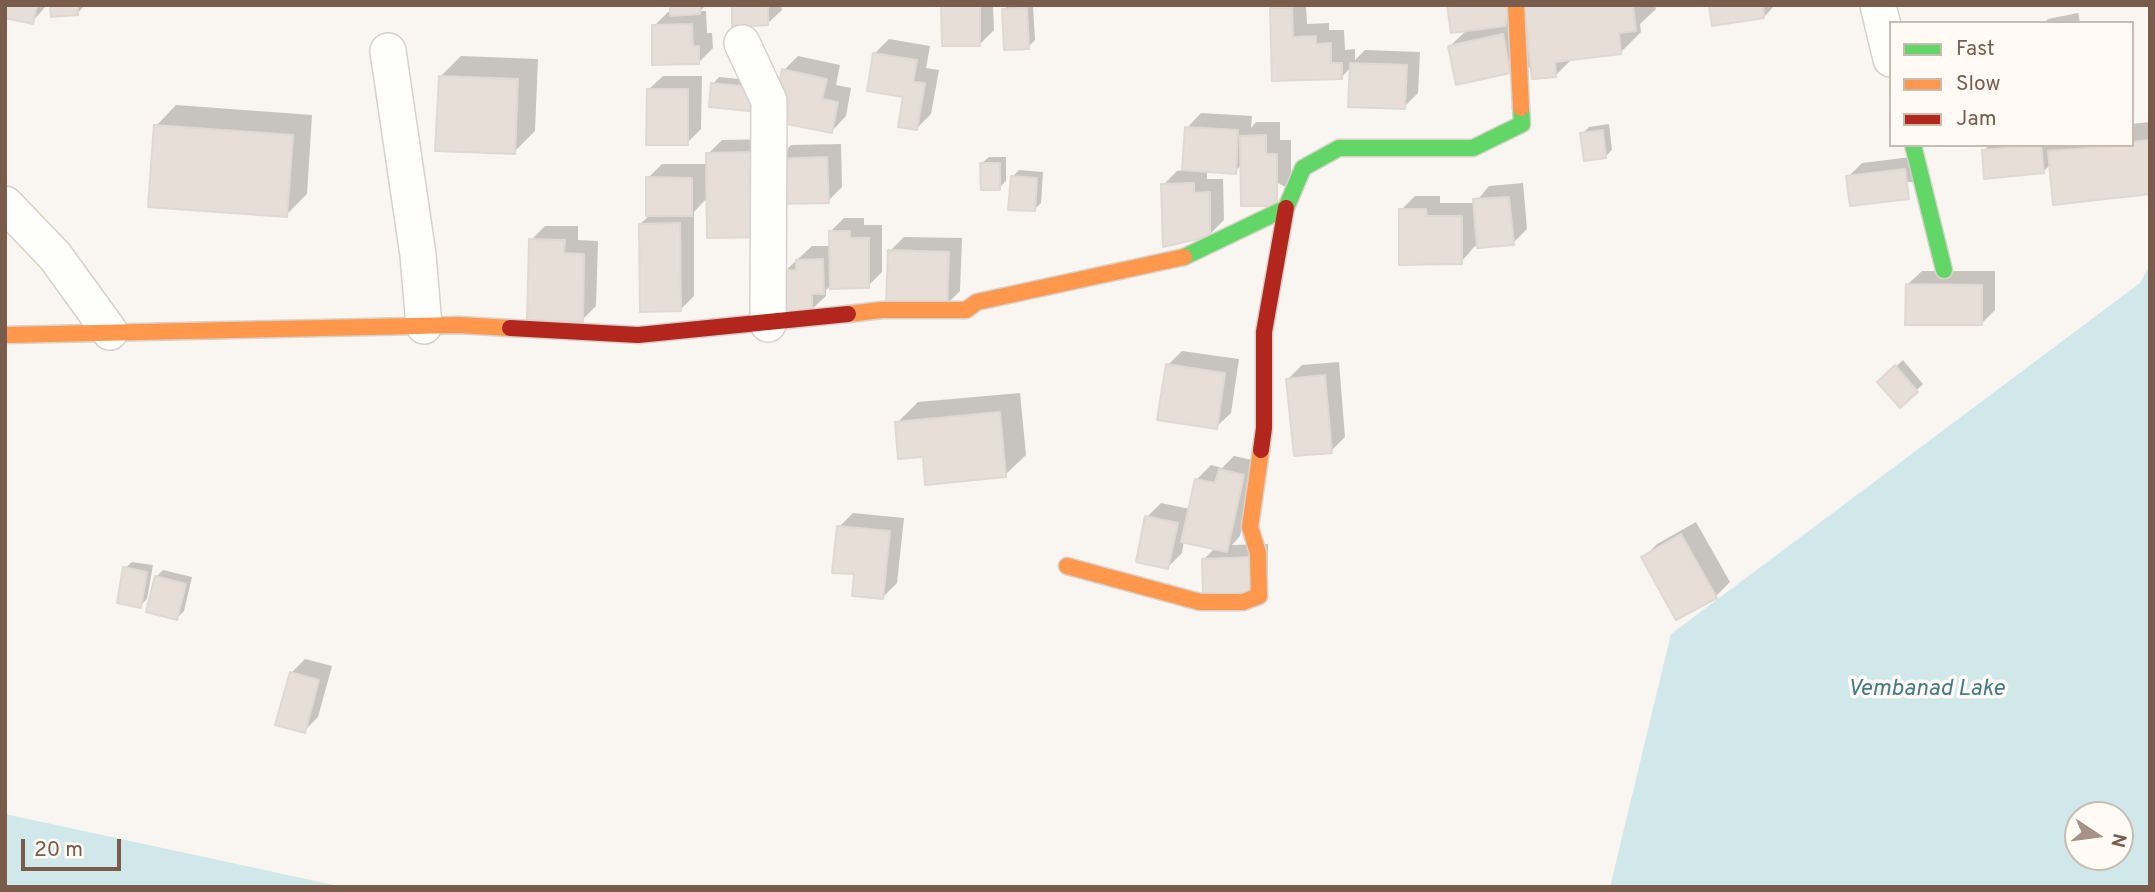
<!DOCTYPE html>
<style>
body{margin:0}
#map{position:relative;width:2155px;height:892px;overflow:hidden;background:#f9f5f0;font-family:Overpass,sans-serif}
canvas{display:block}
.frame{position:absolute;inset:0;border:7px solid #7a5c4d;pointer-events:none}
.legend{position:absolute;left:1889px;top:21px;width:245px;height:126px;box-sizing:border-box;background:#fffaf3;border:2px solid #cabbb1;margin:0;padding:9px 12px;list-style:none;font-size:21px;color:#7a5c4d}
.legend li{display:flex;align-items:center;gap:14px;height:35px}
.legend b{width:35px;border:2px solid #cabbb1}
.north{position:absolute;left:2064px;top:801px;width:70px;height:70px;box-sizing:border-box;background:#fffaf3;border:2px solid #cabbb1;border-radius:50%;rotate:103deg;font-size:19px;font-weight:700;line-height:28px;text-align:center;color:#7a5c4d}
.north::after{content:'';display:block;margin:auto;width:24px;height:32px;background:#a69286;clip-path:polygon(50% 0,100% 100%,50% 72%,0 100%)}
.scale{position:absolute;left:21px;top:839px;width:100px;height:32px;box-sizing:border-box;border:4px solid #7a5c4d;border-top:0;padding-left:9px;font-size:21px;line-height:24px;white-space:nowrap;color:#7a5c4d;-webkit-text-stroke:5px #fffaf3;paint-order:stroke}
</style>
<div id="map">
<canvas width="2155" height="892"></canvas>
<div class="frame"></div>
<ul class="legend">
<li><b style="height:9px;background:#63d668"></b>Fast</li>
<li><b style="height:9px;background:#ff974d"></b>Slow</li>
<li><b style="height:9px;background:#b3261e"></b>Jam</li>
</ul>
<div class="north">N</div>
<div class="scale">20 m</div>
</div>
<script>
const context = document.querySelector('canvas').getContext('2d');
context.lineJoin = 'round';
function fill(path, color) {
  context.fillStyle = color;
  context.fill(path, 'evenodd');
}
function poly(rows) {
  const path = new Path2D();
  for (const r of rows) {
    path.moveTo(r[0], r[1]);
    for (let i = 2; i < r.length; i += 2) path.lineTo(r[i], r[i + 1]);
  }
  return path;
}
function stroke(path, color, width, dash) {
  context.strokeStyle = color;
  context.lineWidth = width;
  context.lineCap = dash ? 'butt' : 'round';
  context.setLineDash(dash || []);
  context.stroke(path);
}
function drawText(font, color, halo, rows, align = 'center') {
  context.font = font + ' Overpass,sans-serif';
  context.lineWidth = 7;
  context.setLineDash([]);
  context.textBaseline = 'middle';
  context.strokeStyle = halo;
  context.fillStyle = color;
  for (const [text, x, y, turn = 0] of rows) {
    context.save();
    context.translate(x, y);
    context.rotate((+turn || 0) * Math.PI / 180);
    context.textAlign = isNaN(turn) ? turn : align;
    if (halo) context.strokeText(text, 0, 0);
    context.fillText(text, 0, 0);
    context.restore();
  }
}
fill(poly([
 [2150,265,2150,887,1610,887,1671,634,2140,283],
 [2078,815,2120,815,2120,857,2078,857],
 [5,814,343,887,5,887]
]), '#d0e8ea');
fill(poly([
 [5,5,47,5,32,22],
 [52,5,84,5,84,6,78,13],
 [671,5,706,5,700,11,706,11,707,33,712,33,713,48,699,62,654,26,668,12,672,12],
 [734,5,781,5,782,10,767,24],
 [943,5,993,5,994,30,980,44],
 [1008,5,1033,5,1035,40,1028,47,1004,10],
 [1275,5,1306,5,1307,24,1329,23,1329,30,1344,30,1345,50,1355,49,1355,60,1365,50,1420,52,1418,93,1404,107,1351,67,1341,78,1273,79,1271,9],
 [1526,5,1655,5,1656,9,1640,24,1641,32,1620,53,1573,58,1556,75,1450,46,1468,29],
 [1711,5,1775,5,1764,17],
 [2078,13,2080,23,2044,23,2048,19],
 [889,39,930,46,926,68,939,70,931,114,917,128,905,95,875,53],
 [461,56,538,59,535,131,514,152,440,77],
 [798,56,840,65,836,85,851,88,846,116,832,131,784,70],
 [663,76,702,76,701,129,687,143,648,90],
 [719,77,767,82,765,104,713,84],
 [176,105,312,115,307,194,286,215,156,126],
 [1201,113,1252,116,1251,128,1256,122,1280,122,1280,140,1291,140,1291,190,1242,164,1235,172,1207,170,1207,179,1223,179,1224,220,1210,234,1163,185,1177,171,1184,170,1187,128],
 [2150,122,2150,193,2051,164,2043,172,1984,151,1989,145,2132,145,2132,124],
 [1609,124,1612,150,1605,157,1582,134,1589,127],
 [777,139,778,159,791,145,841,144,842,187,828,201,778,203,708,197,694,212,694,296,680,310,640,224,651,214,648,178,662,164,708,164,708,154,722,140],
 [1919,156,1922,183,1848,177,1862,163],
 [989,157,1006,157,1006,181,999,188,982,163],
 [1019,170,1043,172,1041,203,1034,210,1012,177],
 [1523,183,1527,229,1513,243,1475,246,1461,262,1401,210,1415,196,1440,196,1440,203,1475,203,1489,186],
 [844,218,864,218,864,225,882,225,882,272,868,286,832,284,826,290,826,296,811,310,785,271,812,246,831,246,830,232],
 [545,226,578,226,578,240,598,241,596,306,582,320,531,240],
 [904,237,962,238,960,291,946,305,890,251],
 [1922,271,1995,271,1995,310,1981,324,1907,285],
 [1182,351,1239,359,1231,413,1216,427,1168,365],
 [1903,360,1923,384,1900,406,1879,382],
 [1339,362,1345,437,1331,451,1288,379,1302,365],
 [1020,393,1026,455,1005,475,924,455,897,423,918,402],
 [1234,456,1257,461,1240,536,1232,545,1268,544,1268,578,1204,559,1215,548,1184,541,1182,553,1168,567,1147,517,1161,503,1190,509,1196,480,1211,465,1222,468],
 [853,513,904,518,897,583,883,597,856,573,839,527],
 [1696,522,1730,582,1716,596,1643,558,1657,544],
 [132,562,153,565,147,599,140,606,125,568],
 [163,570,192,577,184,611,177,618,156,577],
 [305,659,332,666,318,717,304,731,291,673]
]), '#0003');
const building = poly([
 [5,5,37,5,33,24,5,18,5,5],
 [50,5,78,5,78,15,51,17,50,5],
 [670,5,700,5,700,14,670,16,670,5],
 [732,5,768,5,768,25,732,27,732,5],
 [941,5,980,5,980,46,942,46,941,5],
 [1447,5,1510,5,1505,26,1451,33,1447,5],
 [1524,5,1633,5,1636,31,1619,33,1621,54,1555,62,1556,77,1532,79,1524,5],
 [1709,5,1763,5,1764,18,1712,26,1709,5],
 [1027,8,1029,49,1004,50,1002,9,1027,8],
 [1270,8,1292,8,1293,37,1316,36,1316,44,1331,43,1331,63,1342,63,1342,79,1272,81,1270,8],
 [692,24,693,46,699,46,699,64,652,65,652,25,692,24],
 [1503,34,1510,73,1456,85,1448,46,1503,34],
 [873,53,917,60,913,82,925,83,917,130,898,127,903,97,867,91,873,53],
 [1350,63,1407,65,1405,109,1348,107,1350,63],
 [782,69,827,79,822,99,838,102,832,133,772,121,782,69],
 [439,76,518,79,515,154,435,151,439,76],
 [711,83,761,88,759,112,709,107,711,83],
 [647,89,688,89,688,145,646,145,647,89],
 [154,125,293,135,287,217,148,207,154,125],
 [1185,127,1238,130,1236,174,1182,170,1185,127],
 [1603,130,1606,158,1584,161,1580,133,1603,130],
 [1266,135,1266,154,1277,154,1277,206,1241,206,1240,136,1266,135],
 [2150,140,2150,194,2053,205,2048,151,2132,145,2132,142,2150,140],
 [2041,145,2044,173,1984,179,1982,150,2041,145],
 [764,152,765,237,707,238,706,153,764,152],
 [827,157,829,203,776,204,775,159,827,157],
 [980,163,1000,163,1000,190,981,190,980,163],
 [1905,169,1909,199,1850,206,1846,176,1905,169],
 [1011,176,1037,178,1035,211,1008,210,1011,176],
 [646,177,692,178,692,216,646,216,646,177],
 [1194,183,1194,193,1210,192,1210,236,1163,247,1161,184,1194,183],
 [1509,197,1514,245,1477,248,1473,199,1509,197],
 [1399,209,1426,209,1427,216,1462,216,1462,264,1399,265,1399,209],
 [680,223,681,311,640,312,639,224,680,223],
 [829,231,850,231,850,238,869,238,869,288,830,289,829,231],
 [529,239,565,240,564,253,584,254,583,322,527,320,529,239],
 [888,250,949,252,947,307,886,305,888,250],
 [823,259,824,294,812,294,812,312,785,313,784,270,796,270,796,260,823,259],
 [1906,284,1982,285,1982,325,1905,325,1906,284],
 [1166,364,1225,373,1217,429,1157,420,1166,364],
 [1895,365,1918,392,1900,408,1877,382,1895,365],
 [1325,375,1332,453,1294,456,1286,379,1325,375],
 [1000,412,1006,477,925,485,923,457,898,459,895,422,1000,412],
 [1219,469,1244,475,1227,552,1181,542,1195,479,1215,483,1219,469],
 [1145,516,1178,523,1168,569,1136,562,1145,516],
 [837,526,890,531,883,599,852,596,854,574,832,573,837,526],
 [1681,534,1717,598,1676,620,1641,557,1681,534],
 [1254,557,1255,594,1203,595,1202,559,1254,557],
 [123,567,147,572,141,608,117,603,123,567],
 [155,576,186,584,177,620,146,612,155,576],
 [290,672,319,680,305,733,275,725,290,672]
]);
fill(building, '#e6ded7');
stroke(building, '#e2d8d2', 2);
const street = poly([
 [1878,5,1891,59],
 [742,43,769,101,768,324],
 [388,51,418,255,424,326],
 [5,204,55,256,110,332]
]);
const fast = poly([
 [1913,145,1944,270],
 [1184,257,1286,208,1303,168,1339,148,1473,148,1522,124,1521,108]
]);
const slow = poly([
 [1516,5,1521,108],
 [848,314,882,310,966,310,977,302,1184,257],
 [5,335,459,325,510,328],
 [1067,566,1200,602,1243,602,1259,596,1258,553,1250,527,1261,450]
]);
const jam = poly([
 [510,328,638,335,848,314],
 [1261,450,1264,428,1264,332,1286,208]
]);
stroke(street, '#d7d1cb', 38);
stroke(fast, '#d9d2cb', 19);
stroke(slow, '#d9d2cb', 19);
stroke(jam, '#d9d2cb', 19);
stroke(street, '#fefefd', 35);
stroke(fast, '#63d668', 16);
stroke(slow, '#ff974d', 16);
stroke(jam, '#b3261e', 16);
drawText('italic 23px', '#437c86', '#fffaf3', [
 ["Vembanad Lake",1926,690]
]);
</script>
